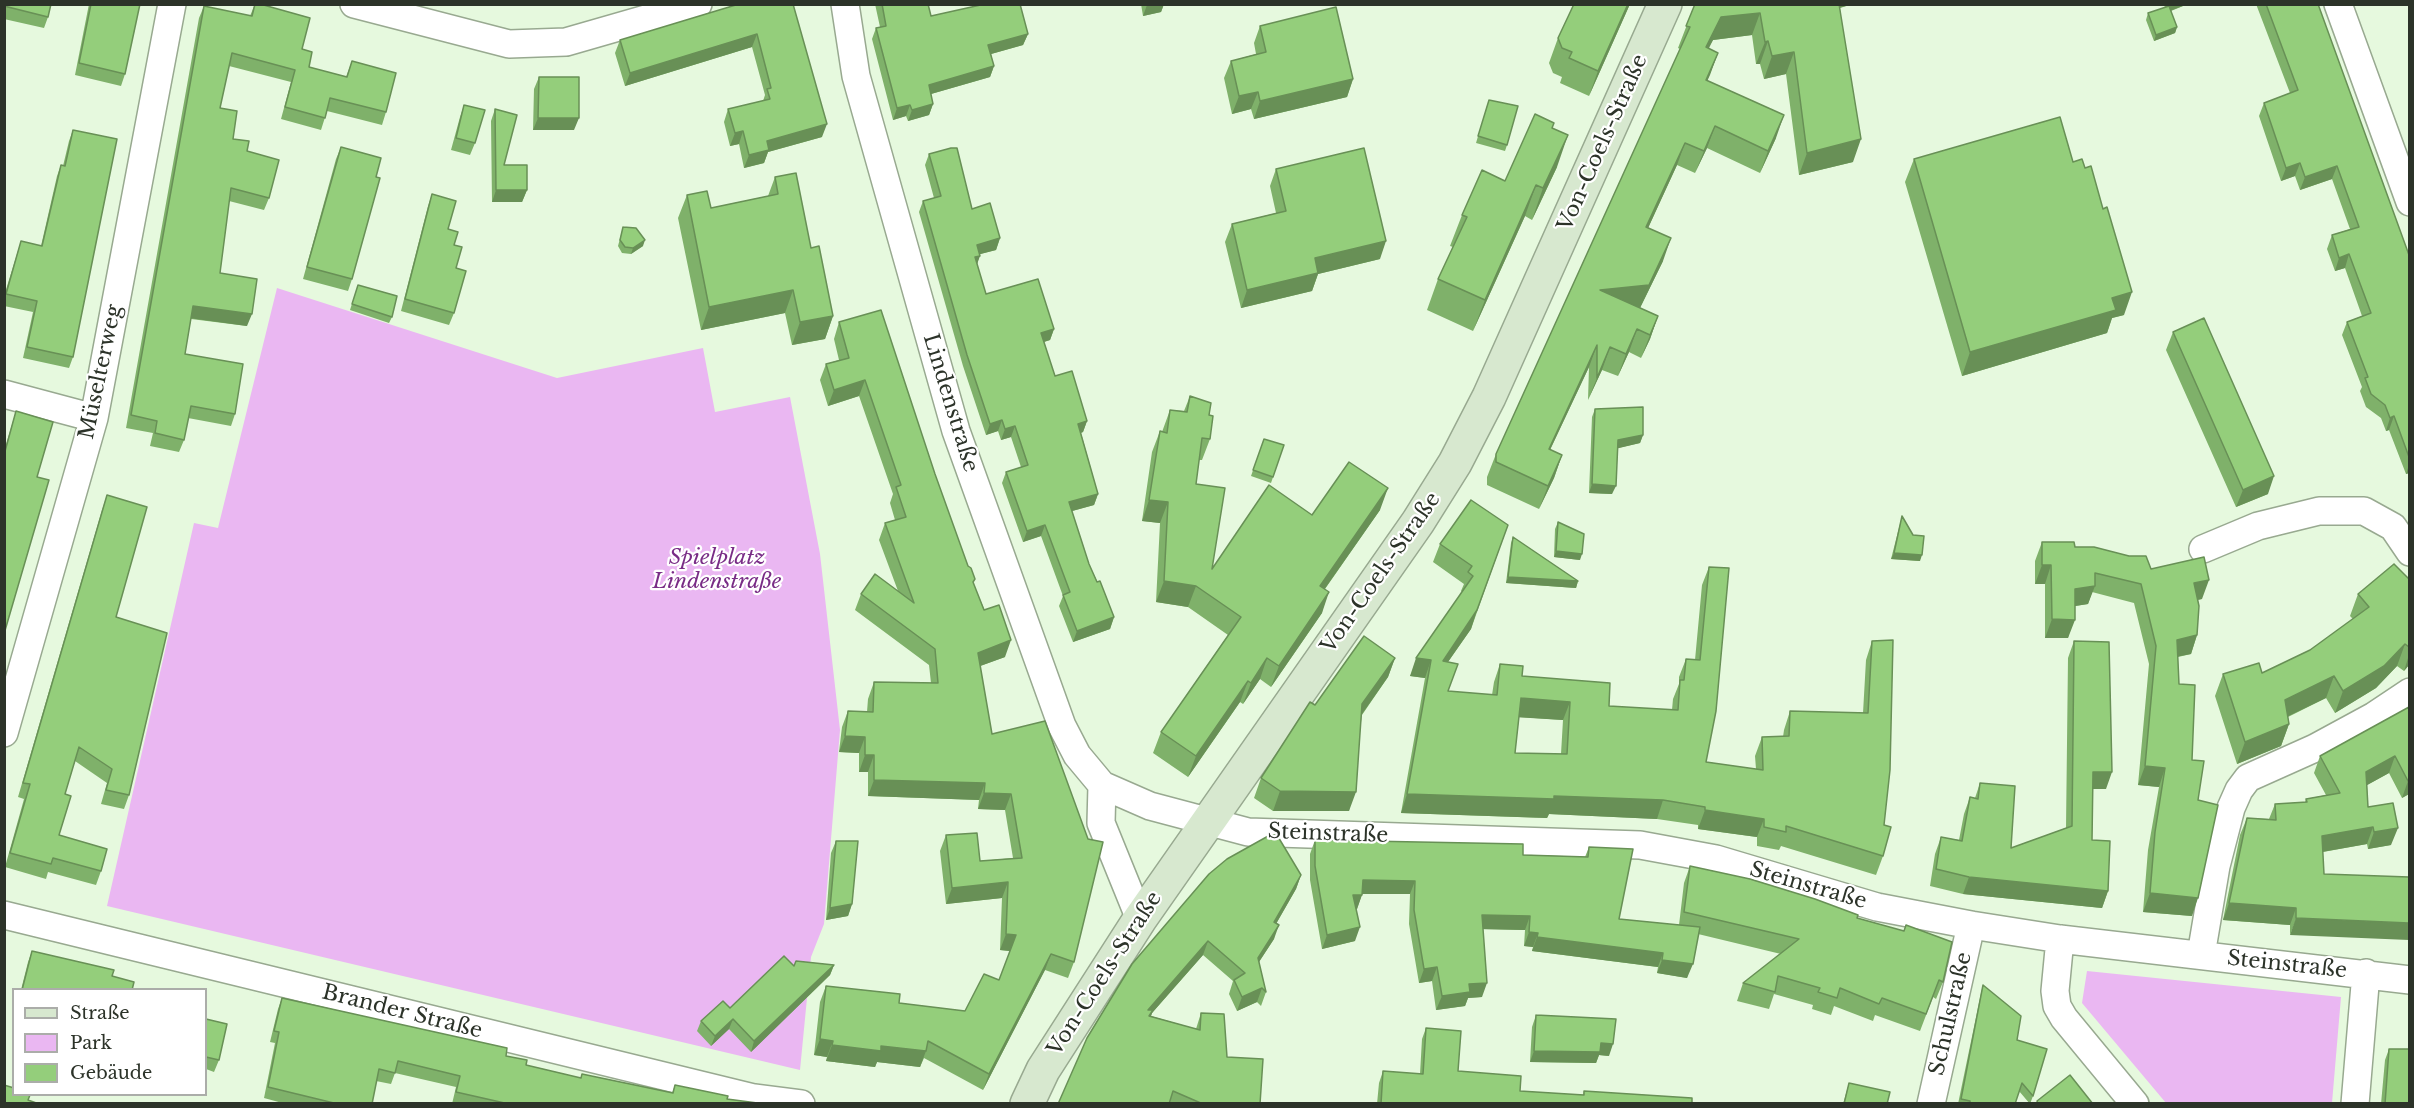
<!DOCTYPE html>
<meta charset="utf-8">
<style>
body{margin:0}
#map{position:relative;width:2414px;height:1108px;overflow:hidden;background:#e6f9de;font-family:"Libre Baskerville",serif}
canvas{display:block}
.frame{position:absolute;inset:0;border:6px solid #2c3329;pointer-events:none}
.legend{position:absolute;left:12px;top:988px;width:195px;height:108px;box-sizing:border-box;background:#fff;border:2px solid #abada9;margin:0;padding:8px 10px;list-style:none;font-size:18px;color:#2c3329}
.legend li{display:flex;align-items:center;gap:12px;height:30px}
.legend b{width:30px;border:2px solid #abada9}
</style>
<div id="map">
<canvas width="2414" height="1108"></canvas>
<div class="frame"></div>
<ul class="legend">
<li><b style="height:8px;background:#d7e8cf"></b>Straße</li>
<li><b style="height:16px;background:#eab7f2"></b>Park</li>
<li><b style="height:16px;background:#94ce7b"></b>Gebäude</li>
</ul>
</div>
<script>
const context = document.querySelector('canvas').getContext('2d');
context.lineJoin = 'round';
function fill(path, color) {
  context.fillStyle = color;
  context.fill(path, 'evenodd');
}
function poly(rows) {
  const path = new Path2D();
  for (const r of rows) {
    path.moveTo(r[0], r[1]);
    for (let i = 2; i < r.length; i += 2) path.lineTo(r[i], r[i + 1]);
  }
  return path;
}
function stroke(path, color, width, dash) {
  context.strokeStyle = color;
  context.lineWidth = width;
  context.lineCap = dash ? 'butt' : 'round';
  context.setLineDash(dash || []);
  context.stroke(path);
}
function drawText(font, color, halo, rows, align = 'center') {
  context.font = font + ' "Libre Baskerville",serif';
  context.lineWidth = 4.5;
  context.setLineDash([]);
  context.textBaseline = 'middle';
  context.strokeStyle = halo;
  context.fillStyle = color;
  for (const [text, x, y, turn = 0] of rows) {
    context.save();
    context.translate(x, y);
    context.rotate((+turn || 0) * Math.PI / 180);
    context.textAlign = isNaN(turn) ? turn : align;
    if (halo) context.strokeText(text, 0, 0);
    context.fillText(text, 0, 0);
    context.restore();
  }
}
fill(poly([
 [277,288,557,378,703,348,715,412,790,397,820,554,840,730,824,924,811,957,800,1070,107,906,194,523,218,528],
 [2087,971,2341,997,2332,1103,2166,1103,2082,1003]
]), '#eab7f2');
const minor = poly([
 [354,4,509,44,566,42,698,4],
 [845,4,856,76,956,431,1062,726,1077,755,1102,785,1150,806,1248,832,1640,845,1716,859,1877,907,1971,925,2060,939,2410,980],
 [2338,4,2410,202],
 [4,394,94,418],
 [2203,549,2258,526,2319,511,2364,511,2393,527,2410,552],
 [4,733,94,418,172,4],
 [1102,785,1101,823,1140,919],
 [4,915,754,1098,801,1104],
 [2060,939,2055,991,2057,1006,2064,1018,2135,1104],
 [2201,955,2216,866,2231,808,2239,790,2248,778,2315,748,2374,716,2410,692],
 [1931,1104,1971,925],
 [2355,1104,2366,973]
]);
const secondary = poly([
 [1027,1104,1043,1070,1140,919,1418,522,1455,463,1489,397,1665,4]
]);
stroke(minor, '#98a990', 30);
stroke(secondary, '#98a990', 36);
stroke(minor, '#fff', 27);
stroke(secondary, '#d7e8cf', 33);
fill(poly([
 [4,4,48,17,44,28,4,19],
 [89,4,140,4,125,74,121,86,75,75],
 [255,4,302,49,309,67,346,77,352,61,386,112,382,125,327,111,321,130,281,119,291,82,229,66,220,108,233,139,247,151,269,198,264,210,229,201,220,273,247,326,191,319,185,354,235,414,231,426,188,418,184,440,179,452,150,446,153,433,126,428,199,18,204,6,250,16],
 [739,4,822,137,768,152,764,163,744,168,739,144,730,146,724,122,728,109,763,101,765,95,752,47,625,86,615,53,620,40],
 [875,4,928,4,931,16,1028,34,1023,45,991,54,994,66,990,77,931,94,933,104,929,115,908,121,906,116,893,120,872,39,876,28,880,27],
 [1141,4,1164,4,1161,12,1143,16],
 [1574,4,1630,4,1589,96,1560,83,1562,77,1553,73,1549,63,1558,38],
 [1695,4,1853,4,1840,8,1853,162,1799,175,1786,74,1764,79,1760,64,1756,64,1752,35,1713,40,1708,48,1718,53,1707,81,1776,138,1760,173,1707,148,1695,173,1677,165,1648,228,1663,261,1640,308,1658,316,1650,339,1641,358,1629,352,1618,376,1602,370,1588,400,1589,367,1550,450,1562,455,1554,478,1539,509,1487,485,1487,477,1496,454,1680,49,1678,48],
 [2164,4,2188,4,2171,11,2177,27,2175,33,2154,41,2146,20,2148,13,2165,8],
 [2256,4,2318,4,2409,255,2409,473,2406,474,2389,430,2386,431,2381,418,2366,407,2360,391,2362,387,2342,335,2347,322,2362,316,2345,268,2335,271,2327,249,2332,235,2350,229,2332,179,2300,190,2295,176,2281,181,2259,116,2264,103,2290,93],
 [1260,26,1353,79,1347,97,1254,119,1251,109,1232,114,1224,78,1231,61,1256,54,1254,43],
 [539,77,574,130,533,130,534,89],
 [464,105,475,143,470,155,451,150,460,117],
 [1487,106,1507,145,1505,151,1476,143],
 [495,109,504,165,527,190,522,202,492,202,491,121],
 [1552,128,1557,167,1532,220,1525,216,1473,331,1427,310,1438,279,1453,247,1450,246,1462,215,1505,181],
 [73,130,73,357,69,368,23,358,33,312,4,306,4,296,21,241,41,246,57,176,61,165,63,166,69,141],
 [341,147,352,279,348,291,303,279,336,159],
 [929,154,972,209,1000,238,996,250,980,254,977,264,986,294,1054,329,1050,340,1044,342,1055,376,1087,421,1083,432,1081,433,1098,494,1094,505,1072,511,1089,564,1114,617,1110,629,1073,642,1059,606,1063,596,1041,536,1023,542,1002,483,1006,472,1021,467,1011,437,1001,440,998,431,986,435,963,366,919,212,923,201,934,198,925,165],
 [1914,159,2073,162,2124,315,2112,318,2107,333,1962,376,1905,182],
 [1276,169,1380,259,1318,274,1312,291,1241,308,1225,242,1232,224,1276,213,1270,186],
 [775,177,811,248,833,316,825,339,792,345,785,313,701,330,678,218,687,195,711,208,768,196],
 [432,194,454,245,456,268,454,313,449,325,401,311,428,206],
 [623,227,643,246,631,254,622,253,618,246],
 [356,291,392,317,389,323,350,310],
 [839,322,935,474,973,583,1005,657,980,666,992,734,1074,962,1068,978,1045,970,983,1090,924,1058,920,1067,877,1062,875,1067,826,1061,827,1057,814,1055,820,1002,826,986,899,1003,965,1011,999,980,1010,951,1000,950,1002,898,946,904,940,851,946,835,980,861,1013,858,1005,810,978,809,979,800,868,796,868,772,859,772,859,753,839,752,842,727,848,711,867,712,868,699,874,682,931,683,929,665,855,610,861,594,898,591,879,540,885,523,895,520,890,503,893,494,859,396,828,406,820,380,826,364,839,360,834,339],
 [2173,332,2268,494,2236,507,2166,350],
 [1190,396,1209,415,1210,439,1202,460,1199,460,1196,484,1212,569,1312,515,1380,510,1325,589,1322,613,1271,687,1260,679,1243,704,1240,702,1188,777,1153,753,1161,732,1228,635,1188,607,1156,602,1160,523,1142,521,1152,452,1160,431,1162,432,1170,410,1184,411],
 [1595,409,1643,435,1640,443,1618,448,1612,494,1589,493,1592,417],
 [16,411,37,477,4,634,4,451],
 [1264,439,1284,445,1271,483,1251,476],
 [107,495,129,795,124,809,101,804,107,783,75,761,65,794,59,835,101,871,96,885,48,872,46,879,5,867,24,799,18,797,102,510],
 [1902,516,1913,535,1920,561,1891,559],
 [1558,522,1580,560,1554,557,1555,529],
 [1508,525,1471,629,1448,662,1448,691,1492,695,1494,682,1500,664,1522,676,1609,706,1672,710,1673,699,1679,684,1679,677,1686,659,1695,660,1702,585,1709,567,1706,762,1756,769,1755,756,1762,737,1783,737,1784,730,1790,711,1863,713,1866,660,1872,641,1884,825,1883,856,1876,875,1781,846,1779,850,1757,846,1757,837,1698,829,1698,825,1657,819,1549,814,1547,818,1401,813,1425,678,1410,676,1462,592,1461,591,1464,584,1433,562,1440,544],
 [1519,717,1563,720,1561,754,1515,753],
 [1513,537,1578,581,1576,588,1506,583,1511,543],
 [2042,542,2075,547,2151,569,2202,599,2197,600,2197,635,2191,654,2178,657,2179,684,2198,800,2192,916,2143,912,2148,850,2159,787,2138,785,2149,664,2134,603,2092,592,2088,604,2075,606,2068,638,2045,638,2045,584,2035,584,2035,561],
 [2409,579,2409,665,2404,671,2397,666,2376,688,2335,713,2326,698,2288,717,2289,724,2281,746,2237,764,2215,696,2223,674,2262,673,2310,650,2353,619,2350,616,2358,594],
 [2074,641,2106,789,2093,789,2092,840,2108,891,2102,908,1963,894,1930,886,1935,854,1941,837,1959,840,1964,814,1970,797,1975,798,1980,783,2011,848,2066,828,2068,658],
 [1395,658,1388,677,1362,715,1349,811,1273,811,1254,798,1261,778,1315,705],
 [2409,707,2409,794,2402,798,2389,773,2367,785,2368,807,2391,845,2368,849,2367,844,2323,852,2290,935,2290,925,2223,920,2240,835,2247,818,2269,819,2275,804,2305,802,2306,799,2326,795,2314,773,2320,756],
 [1315,840,1523,855,1585,857,1589,847,1619,919,1679,925,1684,883,1690,866,1857,918,1904,931,1906,925,1943,982,1936,999,1933,997,1920,1031,1875,1015,1873,1021,1834,1006,1831,1015,1812,1009,1813,1005,1774,994,1769,1009,1737,1001,1743,983,1781,954,1698,934,1687,978,1657,973,1658,967,1532,951,1533,947,1524,946,1525,930,1483,929,1482,997,1468,998,1465,1006,1436,1010,1432,981,1419,983,1409,924,1410,894,1362,894,1357,909,1356,909,1355,941,1322,949,1310,880,1310,854],
 [836,841,852,904,848,916,826,920,831,853],
 [1301,875,1296,889,1276,924,1274,939,1259,962,1266,992,1261,1006,1257,1002,1237,1011,1229,994,1233,981,1203,955,1152,1013,1151,1016,1196,1029,1201,1013,1227,1057,1260,1104,1058,1104,1132,964],
 [32,951,112,976,132,990,21,990,28,962],
 [834,965,830,975,751,1052,729,1029,711,1046,697,1031,701,1021,730,1008,794,966],
 [1983,985,2017,1040,2033,1096,2030,1104,2019,1091,2015,1104,1958,1104,1981,993],
 [282,998,506,1056,526,1065,581,1078,582,1074,672,1093,675,1085,727,1099,765,1104,452,1104,456,1087,395,1073,391,1084,376,1081,372,1104,286,1104,264,1098,275,1043,270,1042,278,1009],
 [1536,1015,1609,1056,1599,1055,1596,1063,1530,1062,1532,1027],
 [206,1019,219,1060,214,1072,206,1069],
 [1426,1028,1458,1071,1520,1091,1583,1095,1584,1091,1692,1104,1377,1104,1379,1083,1383,1071,1420,1074,1422,1039],
 [2389,1049,2409,1104,2381,1104,2385,1060],
 [1849,1083,1887,1104,1843,1104]
]), '#7fb16a');
fill(poly([
 [1164,4,1161,12,1143,16,1147,5],
 [1628,4,1630,4,1589,96,1598,71],
 [1830,4,1853,4,1828,11],
 [2170,4,2188,4,2167,12],
 [1760,13,1752,35,1713,40,1698,70,1706,47,1721,17],
 [2177,27,2175,33,2154,41,2156,35],
 [757,34,752,47,625,86,630,73],
 [1028,34,1023,45,984,56,988,45],
 [1768,41,1760,64,1756,64,1765,42],
 [1794,52,1786,74,1764,79,1772,56],
 [1718,53,1710,75,1697,103,1706,80],
 [994,66,990,77,924,96,929,85],
 [1353,79,1347,97,1254,119,1260,101],
 [1258,92,1251,109,1232,114,1239,96],
 [933,104,929,115,908,121,912,110],
 [910,105,906,116,893,120,897,108],
 [1784,115,1776,138,1760,173,1768,151],
 [538,118,579,118,574,130,533,130],
 [827,124,822,137,768,152,764,163,744,168,749,155,767,141],
 [1715,126,1707,148,1695,173,1704,151],
 [743,131,739,144,730,146,735,133],
 [1568,135,1557,167,1532,220,1543,188],
 [1861,139,1853,162,1799,175,1807,153],
 [1685,143,1677,165,1638,250,1646,227],
 [2300,163,2295,176,2281,181,2286,168],
 [2337,166,2332,179,2300,190,2305,177],
 [1536,185,1525,216,1473,331,1485,300],
 [496,190,527,190,522,202,492,202],
 [1000,238,996,250,973,256,977,245],
 [1671,238,1663,261,1640,308,1600,290],
 [645,240,643,246,631,254,633,248],
 [1386,241,1380,259,1318,274,1312,291,1241,308,1247,290,1315,258],
 [2349,254,2345,268,2335,271,2339,258],
 [980,256,976,267,975,257],
 [793,290,785,313,701,330,709,307],
 [2132,292,2124,315,2112,318,2107,333,1962,376,1970,352,2112,298],
 [193,306,252,314,247,326,189,318],
 [833,316,825,339,792,345,800,322],
 [1658,316,1650,339,1641,358,1650,335],
 [1054,329,1050,340,1037,344,1041,333],
 [1637,329,1629,352,1618,376,1626,354],
 [1597,345,1589,367,1540,471,1549,449],
 [1610,347,1602,370,1588,400,1597,378],
 [865,380,859,396,828,406,834,390],
 [2394,416,2389,430,2386,431,2390,418],
 [1002,420,998,431,986,435,990,424],
 [1087,421,1083,432,1074,435,1078,424],
 [1015,426,1011,437,1001,440,1005,429],
 [1643,435,1640,443,1615,449,1618,440],
 [1562,455,1554,478,1539,509,1548,486],
 [2409,465,2409,473,2406,474],
 [2274,476,2268,494,2236,507,2243,490],
 [1592,484,1616,486,1612,494,1589,493],
 [1388,488,1380,510,1312,607,1320,586],
 [1098,494,1094,505,1065,513,1069,502],
 [1149,500,1168,502,1160,523,1142,521],
 [1045,525,1041,536,1023,542,1027,531],
 [1556,551,1582,554,1580,560,1554,557],
 [1894,553,1922,555,1920,561,1891,559],
 [2042,565,2051,565,2045,584,2035,584],
 [1508,577,1578,581,1576,588,1506,583],
 [2209,580,2202,599,2187,602,2194,583],
 [1164,581,1196,586,1188,607,1156,602],
 [2095,586,2088,604,2069,607,2075,589],
 [1329,592,1322,613,1271,687,1279,666],
 [1477,610,1471,629,1436,679,1443,661],
 [1114,617,1110,629,1073,642,1077,631],
 [2052,619,2075,620,2068,638,2045,638],
 [2197,635,2191,654,2170,658,2177,640],
 [1011,640,1005,657,972,669,978,653],
 [2405,644,2397,666,2376,688,2335,713,2343,691],
 [2409,655,2409,665,2404,671],
 [1267,658,1260,679,1243,704,1251,683],
 [1395,658,1388,677,1355,724,1362,704],
 [1416,658,1431,660,1425,678,1410,676],
 [2334,676,2326,698,2276,722,2285,700],
 [1248,681,1240,702,1188,777,1196,756],
 [1521,698,1570,702,1563,720,1514,717],
 [2289,724,2281,746,2237,764,2245,742],
 [845,736,865,737,859,753,839,752],
 [865,755,874,755,868,772,859,772],
 [2395,756,2389,773,2360,789,2366,772],
 [2145,766,2165,768,2159,787,2138,785],
 [2093,772,2112,772,2106,789,2087,789],
 [874,780,985,783,979,800,868,796],
 [2409,780,2409,794,2402,798,2408,781],
 [1280,791,1356,792,1349,811,1273,811],
 [984,793,1011,794,1005,810,978,809],
 [1407,794,1554,796,1663,800,1657,819,1549,814,1547,818,1401,813],
 [1705,810,1764,819,1757,837,1698,829],
 [2373,827,2367,844,2316,853,2322,836],
 [2398,828,2391,845,2368,849,2374,832],
 [1301,875,1296,889,1269,936,1274,922],
 [1969,877,2108,891,2102,908,1963,894],
 [1363,880,1415,881,1410,894,1358,894],
 [1008,882,1002,898,946,904,952,888],
 [2150,893,2198,898,2192,916,2143,912],
 [1353,895,1362,895,1357,909,1348,909],
 [2229,903,2296,908,2290,925,2223,920],
 [852,904,848,916,826,920,830,908],
 [1482,915,1530,916,1525,930,1477,929],
 [2296,918,2409,923,2409,940,2290,935],
 [1279,925,1274,939,1253,971,1258,958],
 [1360,927,1355,941,1322,949,1327,935],
 [1529,932,1538,933,1533,947,1524,946],
 [1006,934,1016,935,1010,951,1000,950],
 [1537,937,1663,953,1658,967,1532,951],
 [1208,941,1203,955,1152,1013,1148,1024,1148,1010],
 [1051,954,1045,970,983,1090,989,1074],
 [1662,960,1693,964,1687,978,1657,973],
 [834,965,830,975,751,1052,754,1041],
 [1437,967,1432,981,1419,983,1424,969],
 [1487,983,1482,997,1468,998,1465,1006,1436,1010,1442,996,1469,984],
 [1262,988,1257,1002,1237,1011,1242,997],
 [733,1019,729,1029,711,1046,715,1036],
 [820,1039,833,1041,827,1057,814,1055],
 [1601,1043,1613,1044,1609,1056,1599,1055,1596,1063,1530,1062,1534,1051],
 [832,1045,881,1046,926,1051,920,1067,877,1062,875,1067,826,1061]
]), '#689056');
const building = poly([
 [4,4,51,4,48,17,4,6,4,4],
 [91,4,140,4,125,74,79,63,91,4],
 [255,4,260,4,310,18,302,49,312,52,309,67,347,77,352,61,396,73,386,112,330,98,325,118,285,107,295,70,232,53,220,108,237,111,233,139,249,141,247,151,279,160,269,198,231,188,220,273,257,279,252,314,193,306,185,354,243,364,235,414,191,406,184,440,155,433,157,421,131,415,204,6,252,16,255,4],
 [739,4,793,4,827,124,767,141,769,150,749,155,743,131,735,133,728,109,770,99,767,89,771,88,757,34,630,73,620,40,739,4],
 [882,4,928,4,931,16,985,4,1020,4,1028,34,988,45,994,66,929,85,933,104,912,110,910,105,897,108,876,28,886,26,882,4],
 [1574,4,1628,4,1598,71,1569,58,1572,52,1562,48,1558,38,1574,4],
 [1695,4,1839,4,1861,139,1807,153,1794,52,1772,56,1768,41,1765,42,1760,13,1721,17,1706,47,1718,53,1706,80,1784,115,1768,151,1715,126,1704,151,1685,143,1646,227,1671,238,1649,285,1600,290,1658,316,1650,335,1637,329,1626,354,1610,347,1597,378,1597,345,1549,449,1562,455,1548,486,1496,462,1496,454,1690,27,1686,26,1695,4],
 [2266,4,2318,4,2409,255,2409,457,2394,416,2390,418,2385,405,2371,394,2365,378,2368,377,2347,322,2371,313,2349,254,2339,258,2332,235,2359,227,2337,166,2305,177,2300,163,2286,168,2264,103,2298,90,2266,4],
 [2169,6,2177,27,2156,35,2148,13,2169,6],
 [1336,7,1353,79,1260,101,1258,92,1239,96,1231,61,1266,52,1260,26,1336,7],
 [539,77,579,77,579,118,538,118,539,77],
 [1489,100,1518,106,1507,145,1478,136,1489,100],
 [464,105,485,110,475,143,456,138,464,105],
 [495,109,517,115,504,165,527,165,527,190,496,190,495,109],
 [1535,114,1554,123,1552,128,1568,135,1543,188,1536,185,1485,300,1438,279,1467,217,1462,215,1482,170,1505,181,1535,114],
 [2060,117,2073,162,2082,159,2085,168,2091,166,2103,209,2107,207,2132,292,2112,298,2116,310,1970,352,1914,159,2060,117],
 [73,130,117,139,73,357,27,347,37,301,6,294,21,241,42,246,61,165,65,166,73,130],
 [341,147,381,158,376,177,380,178,352,279,307,267,341,147],
 [951,148,957,148,972,209,990,203,1000,238,977,245,980,256,975,257,986,294,1038,279,1054,329,1041,333,1055,376,1072,371,1087,421,1078,424,1098,494,1069,502,1089,564,1097,582,1100,581,1114,617,1077,631,1063,595,1070,592,1045,525,1027,531,1006,472,1028,465,1015,426,1005,429,1002,420,990,424,967,355,923,201,941,196,929,154,951,148],
 [1364,148,1386,241,1315,258,1318,273,1247,290,1232,224,1286,211,1276,169,1364,148],
 [796,173,811,248,819,246,833,316,800,322,793,290,709,307,687,195,707,191,711,208,778,194,775,177,796,173],
 [432,194,456,201,448,229,458,232,454,245,462,247,456,268,466,271,454,313,405,299,432,194],
 [623,227,636,228,645,240,633,248,625,247,620,240,623,227],
 [358,285,397,296,392,317,352,304,358,285],
 [881,310,935,474,968,566,971,568,975,579,973,582,984,610,999,605,1011,640,978,653,992,734,1045,721,1088,839,1103,842,1074,962,1051,954,989,1074,928,1041,926,1051,881,1046,881,1051,832,1045,833,1041,820,1039,826,986,900,994,899,1003,965,1011,984,974,999,980,1016,935,1006,934,1008,882,952,888,946,835,977,833,980,861,1022,858,1011,794,984,793,985,783,874,780,874,755,865,755,865,737,845,736,848,711,873,712,874,682,938,683,935,649,861,594,875,574,914,603,885,523,906,517,896,487,901,485,865,380,834,390,826,364,849,358,839,322,881,310],
 [2204,318,2274,476,2243,490,2173,332,2204,318],
 [1190,396,1211,403,1209,415,1213,416,1210,439,1202,438,1196,484,1225,488,1212,569,1269,485,1312,515,1349,462,1388,488,1320,586,1329,592,1279,666,1267,658,1251,683,1248,681,1196,756,1161,732,1241,617,1196,586,1164,581,1168,502,1149,500,1160,431,1167,433,1170,410,1187,412,1190,396],
 [1643,407,1643,435,1618,440,1616,486,1592,484,1595,409,1643,407],
 [16,411,53,422,37,477,49,480,4,634,4,455,16,411],
 [1264,439,1284,445,1273,477,1253,470,1264,439],
 [107,495,147,507,116,617,167,633,129,795,106,790,112,769,79,747,65,794,71,796,59,835,107,849,101,871,53,858,51,864,10,853,30,784,23,783,107,495],
 [1471,500,1508,525,1477,610,1443,661,1458,664,1448,691,1497,695,1500,664,1523,666,1522,676,1610,683,1609,706,1678,710,1680,680,1684,680,1686,659,1700,660,1709,567,1729,568,1716,711,1706,762,1763,770,1762,737,1789,736,1790,711,1868,713,1872,641,1893,640,1890,770,1884,825,1891,827,1883,856,1786,826,1786,832,1764,827,1764,819,1705,810,1705,807,1663,800,1554,796,1554,799,1407,794,1431,660,1416,658,1473,576,1468,572,1472,566,1440,544,1471,500],
 [1521,698,1570,702,1567,754,1515,753,1521,698],
 [1902,516,1913,535,1924,536,1922,555,1894,553,1902,516],
 [1558,522,1584,534,1582,554,1556,551,1558,522],
 [1513,537,1578,581,1508,577,1513,537],
 [2042,542,2074,542,2075,547,2094,547,2129,556,2146,556,2151,569,2204,557,2209,580,2194,583,2199,606,2197,635,2177,640,2179,684,2195,685,2192,760,2204,761,2198,800,2218,805,2198,898,2150,893,2155,832,2165,768,2145,766,2156,646,2141,584,2095,573,2095,586,2075,589,2075,620,2052,619,2051,565,2042,565,2042,542],
 [2394,564,2409,579,2409,647,2405,644,2384,666,2343,691,2334,676,2285,700,2289,724,2245,742,2223,674,2259,663,2262,673,2310,650,2369,607,2358,594,2394,564],
 [1364,636,1395,658,1362,704,1356,792,1280,791,1261,778,1310,702,1315,705,1364,636],
 [2074,641,2109,642,2112,772,2093,772,2092,840,2110,841,2108,891,1969,877,1936,869,1941,837,1962,841,1970,797,1978,799,1980,783,2015,786,2011,848,2072,826,2074,641],
 [2409,707,2409,780,2408,781,2395,756,2366,772,2368,807,2393,803,2398,828,2374,832,2373,827,2322,836,2324,874,2409,877,2409,923,2296,918,2296,908,2229,903,2247,818,2276,820,2275,804,2307,802,2306,799,2340,793,2320,756,2409,707],
 [1270,835,1277,835,1301,875,1274,922,1279,925,1258,958,1266,992,1262,988,1242,997,1234,980,1245,973,1208,941,1148,1010,1153,1010,1149,1016,1200,1030,1201,1013,1224,1014,1227,1057,1263,1059,1260,1104,1203,1104,1173,1091,1169,1104,1058,1104,1087,1038,1132,964,1209,874,1227,859,1270,835],
 [1315,840,1523,844,1523,855,1588,857,1589,847,1633,849,1619,919,1700,927,1693,964,1662,960,1663,953,1537,937,1538,933,1529,932,1530,916,1482,915,1487,983,1469,984,1470,992,1442,996,1437,967,1424,969,1414,910,1415,881,1363,880,1362,895,1353,895,1360,927,1327,935,1315,866,1315,840],
 [836,841,858,841,852,904,830,908,836,841],
 [1690,866,1750,879,1815,899,1858,915,1857,918,1904,931,1906,925,1952,942,1943,982,1939,980,1926,1014,1882,998,1879,1004,1840,988,1837,998,1818,992,1820,988,1778,976,1775,992,1743,983,1799,939,1684,912,1690,866],
 [32,951,114,970,112,976,134,982,132,990,22,990,32,951],
 [784,956,794,966,796,961,834,965,754,1041,733,1019,715,1036,701,1021,723,1001,730,1008,784,956],
 [1983,985,2021,1016,2017,1040,2047,1049,2033,1096,2022,1083,2015,1104,1970,1104,1970,1101,1961,1099,1983,985],
 [282,998,507,1048,506,1056,527,1060,526,1065,581,1078,582,1074,673,1093,675,1085,728,1096,727,1099,765,1104,509,1104,456,1092,460,1076,398,1061,395,1073,379,1069,372,1104,338,1104,268,1087,279,1032,274,1031,282,998],
 [1536,1015,1616,1019,1613,1044,1601,1043,1600,1052,1534,1051,1536,1015],
 [206,1019,227,1024,219,1060,206,1057,206,1019],
 [1426,1028,1461,1031,1458,1071,1521,1076,1520,1091,1584,1095,1584,1091,1692,1098,1692,1104,1381,1104,1383,1071,1423,1074,1426,1028],
 [2389,1049,2409,1049,2409,1104,2385,1104,2389,1049],
 [2070,1075,2093,1104,2038,1104,2037,1101,2070,1075],
 [1849,1083,1890,1092,1887,1104,1844,1104,1849,1083],
 [4,1085,14,1088,14,1095,30,1095,28,1100,39,1104,4,1104,4,1085]
]);
fill(building, '#94ce7b');
stroke(building, '#689056', 1.5);
drawText('21px', '#2c3329', '#fff', [
 ["Von-Coels-Straße",1603,143,-66],
 ["Müselterweg",101,372,-78],
 ["Lindenstraße",950,403,73],
 ["Von-Coels-Straße",1381,573,-55],
 ["Steinstraße",1328,834,2],
 ["Steinstraße",1808,886,16],
 ["Steinstraße",2287,965,6],
 ["Von-Coels-Straße",1105,974,-57],
 ["Brander Straße",402,1012,14],
 ["Schulstraße",1951,1014,-77]
]);
drawText('italic 21px', '#792c86', '#fff', [
 ["Spielplatz",717,558],
 ["Lindenstraße",717,582]
]);
</script>
